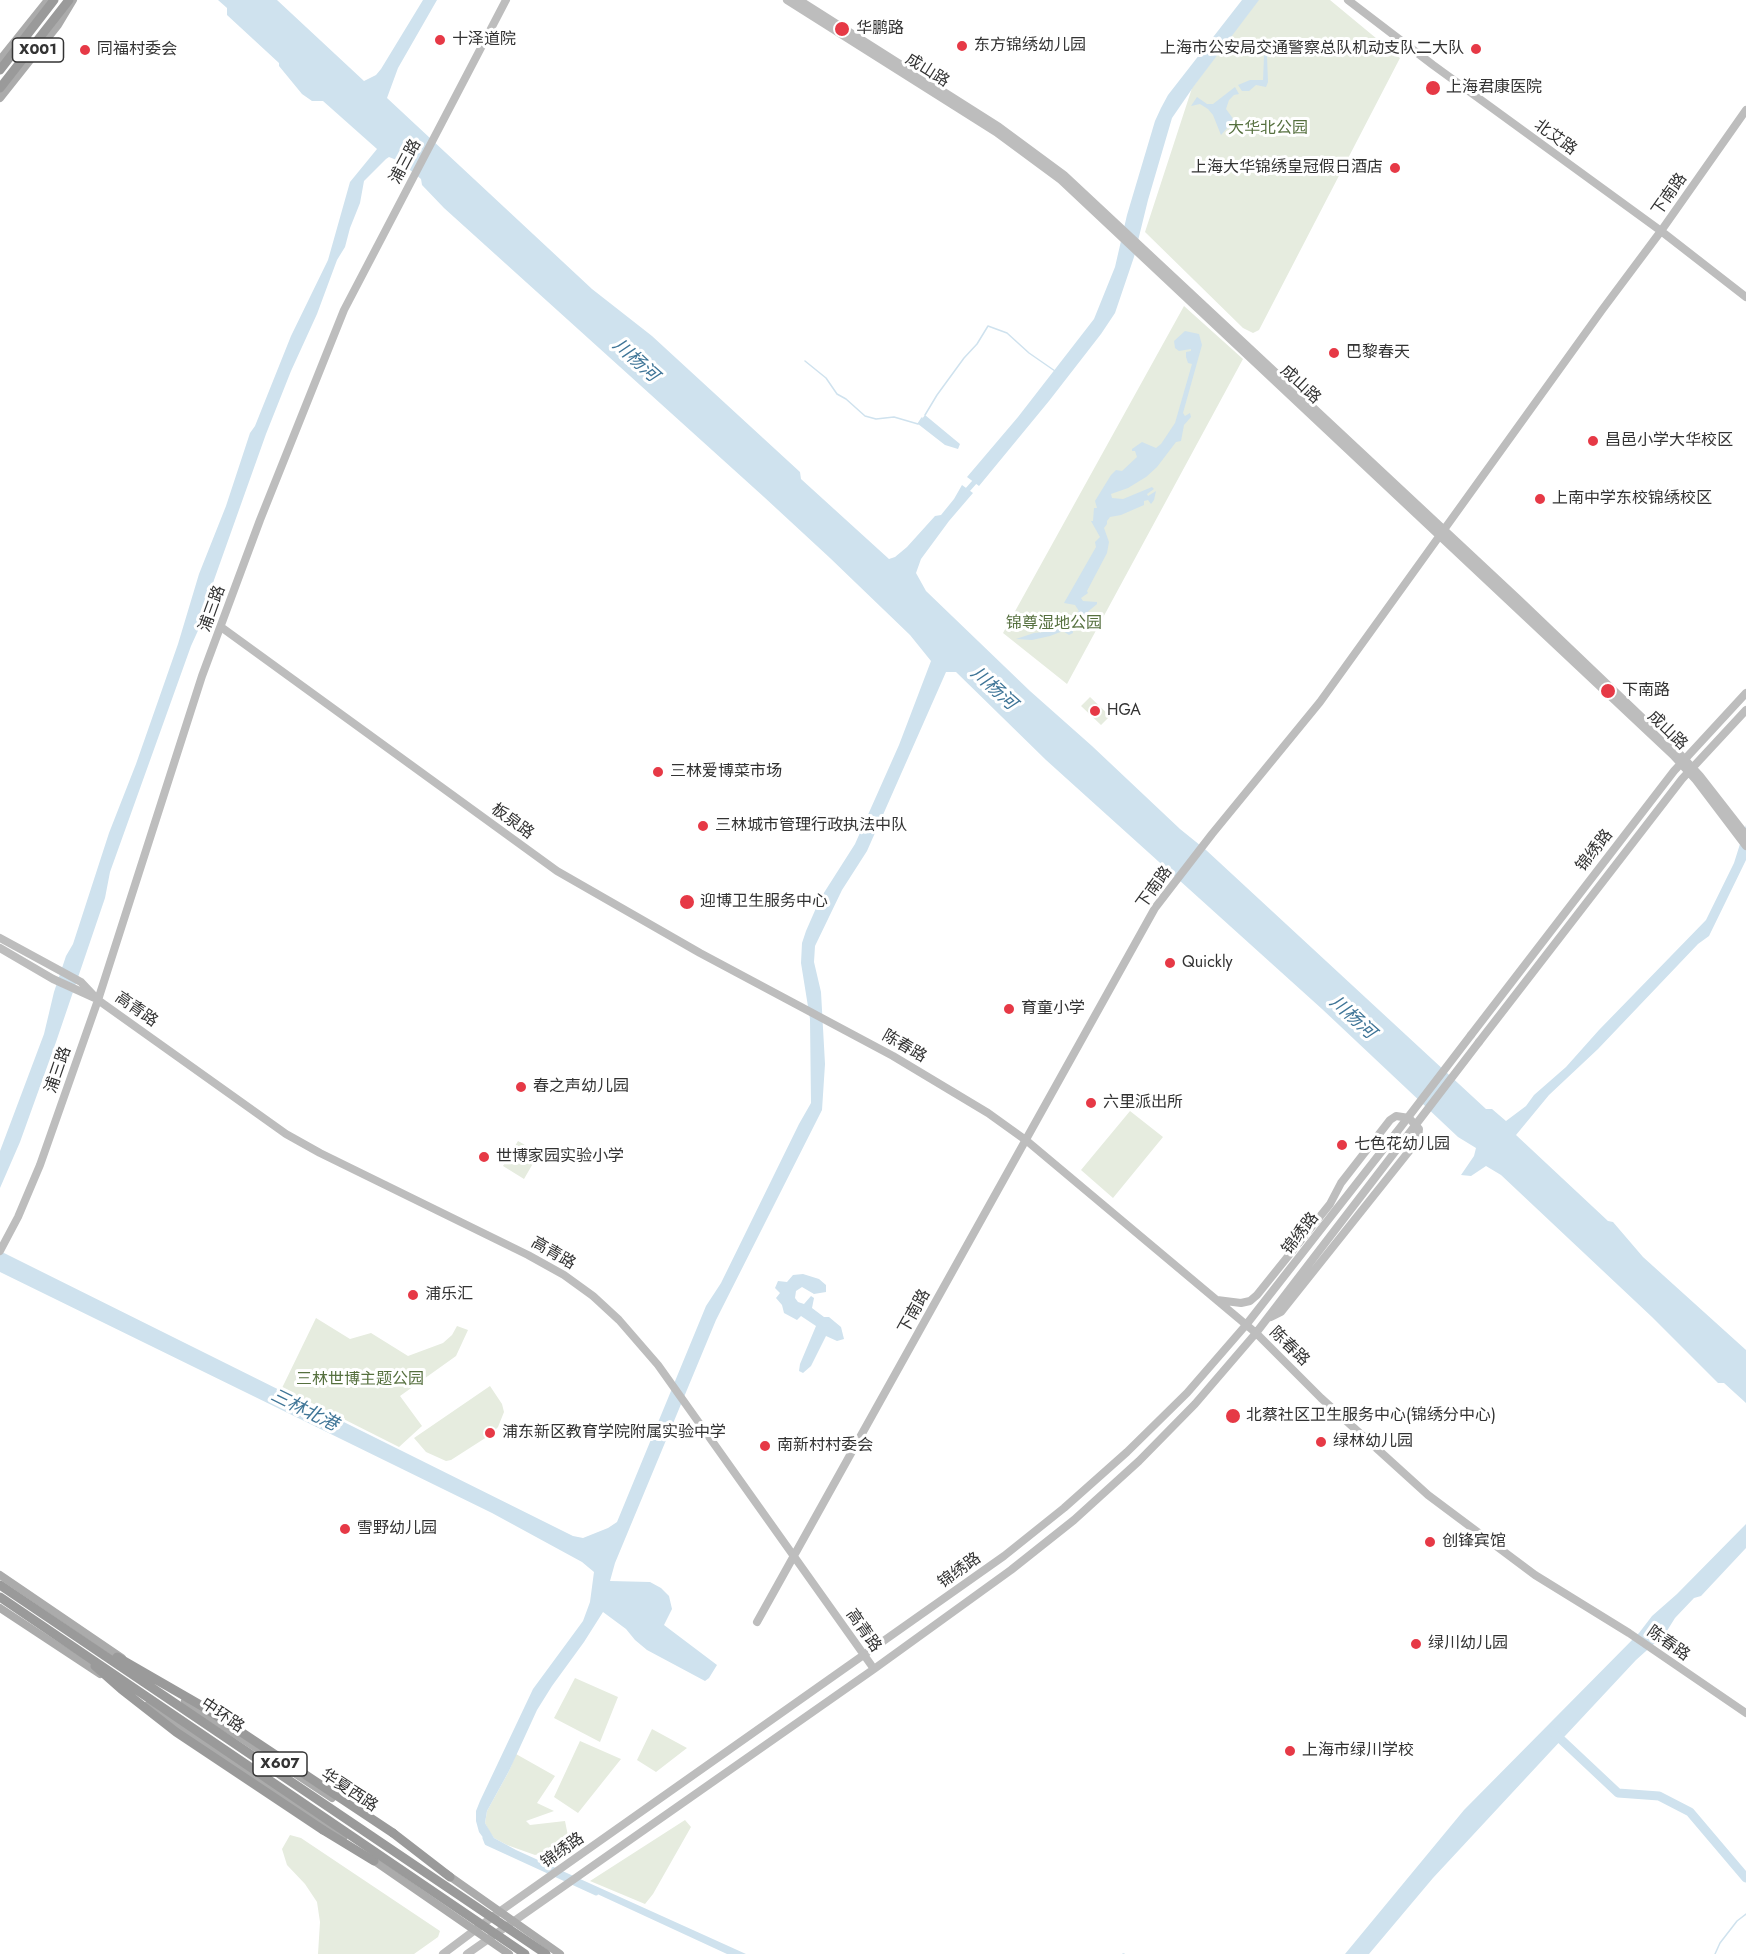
<!DOCTYPE html>
<meta charset="utf-8">
<style>
body{margin:0}
canvas{display:block;background:#fff}
</style>
<canvas width="1746" height="1954"></canvas>
<script>
const context = document.querySelector('canvas').getContext('2d');
context.lineJoin = 'round';
function fill(path, color) {
  context.fillStyle = color;
  context.fill(path, 'evenodd');
}
function poly(rows) {
  const path = new Path2D();
  for (const r of rows) {
    path.moveTo(r[0], r[1]);
    for (let i = 2; i < r.length; i += 2) path.lineTo(r[i], r[i + 1]);
  }
  return path;
}
function stroke(path, color, width, dash) {
  context.strokeStyle = color;
  context.lineWidth = width;
  context.lineCap = dash ? 'butt' : 'round';
  context.setLineDash(dash || []);
  context.stroke(path);
}
function drawText(font, color, halo, rows, align = 'center') {
  context.font = font + ' Jost,"Noto Sans SC",sans-serif';
  context.lineWidth = 6;
  context.setLineDash([]);
  context.textBaseline = 'middle';
  context.strokeStyle = halo;
  context.fillStyle = color;
  for (const [text, x, y, turn = 0] of rows) {
    context.save();
    context.translate(x, y);
    context.rotate((+turn || 0) * Math.PI / 180);
    context.textAlign = isNaN(turn) ? turn : align;
    if (halo) context.strokeText(text, 0, 0);
    context.fillText(text, 0, 0);
    context.restore();
  }
}
fill(poly([
 [1258,0,1330,0,1400,58,1259,330,1253,333,1243,328,1145,232,1192,88],
 [1184,306,1243,359,1067,684,1003,633],
 [1090,697,1110,716,1101,725,1081,706],
 [1130,1111,1163,1137,1113,1198,1081,1170],
 [518,1141,539,1153,524,1179,503,1166],
 [316,1318,350,1339,371,1333,408,1356,443,1343,452,1335,457,1326,468,1330,456,1356,400,1396,422,1426,399,1447,282,1388],
 [490,1386,502,1404,504,1412,498,1427,490,1435,451,1460,446,1461,426,1452,414,1438],
 [575,1678,618,1697,600,1742,554,1718],
 [652,1729,687,1748,656,1772,637,1760],
 [580,1741,621,1759,578,1813,554,1797],
 [516,1754,555,1776,537,1803,554,1811,526,1821,530,1825,565,1821,570,1846,535,1855,507,1845,494,1838,489,1831,485,1823,487,1811,509,1771],
 [685,1820,691,1827,653,1894,645,1904,590,1881],
 [290,1835,301,1838,440,1931,438,1937,414,1954,318,1954,320,1922,317,1902,305,1884,287,1865,282,1849]
]), '#e6ecdf');
fill(poly([
 [218,0,277,0,364,81,376,75,381,69,423,0,437,0,398,68,387,98,592,289,652,336,800,472,801,479,889,559,895,557,907,547,935,516,941,515,954,499,962,485,973,493,949,521,921,559,916,573,926,591,1030,691,1092,746,1180,829,1206,850,1486,1109,1492,1109,1506,1121,1526,1106,1534,1095,1566,1067,1599,1030,1706,920,1734,863,1746,825,1746,860,1709,936,1698,944,1598,1049,1549,1095,1516,1135,1608,1221,1613,1222,1643,1257,1746,1350,1746,1403,1724,1383,1718,1383,1652,1317,1501,1175,1486,1166,1471,1176,1461,1175,1474,1156,1476,1148,1458,1137,1322,1009,1046,760,956,672,946,672,867,851,842,890,815,946,814,962,821,992,825,1064,822,1110,716,1320,615,1563,610,1581,650,1582,661,1588,669,1596,672,1609,664,1625,717,1665,709,1678,705,1681,647,1650,635,1640,626,1629,603,1612,584,1642,552,1686,537,1710,509,1771,487,1811,485,1823,494,1838,516,1850,746,1954,727,1954,487,1843,479,1832,476,1821,476,1811,480,1801,533,1689,583,1621,590,1602,594,1572,582,1562,492,1513,0,1272,0,1251,573,1536,583,1538,608,1528,617,1522,706,1306,721,1283,799,1124,811,1103,810,1019,801,963,802,943,806,931,820,899,855,844,899,745,931,661,910,635,830,558,764,497,444,208,422,185,421,179,399,161,389,157,386,159,364,181,360,203,350,228,345,247,337,260,317,314,291,371,266,434,214,580,201,624,191,646,110,872,105,898,56,1042,20,1142,0,1188,0,1151,44,1034,54,992,66,956,73,944,109,833,136,764,178,644,199,574,226,506,250,433,255,426,291,336,328,260,350,182,377,149,323,101,312,101,302,94,279,66,279,63,227,15,227,8],
 [1242,0,1259,0,1194,86,1172,118,1148,200,1134,257,1115,313,1101,334,1049,401,979,486,967,477,1018,417,1094,319,1115,267,1127,215,1155,121,1161,108,1168,95],
 [1280,38,1287,45,1286,50,1281,48,1267,56,1268,82,1266,87,1256,85,1249,91,1242,91,1238,85,1250,80,1263,80,1264,56,1267,51,1279,42],
 [1235,87,1239,94,1234,95,1229,100,1226,109,1234,120,1221,135,1213,115,1208,109,1200,104,1191,106,1197,97,1207,104,1213,104],
 [1185,331,1199,334,1202,345,1183,413,1185,416,1190,413,1191,417,1184,425,1181,441,1176,442,1157,467,1146,477,1128,488,1111,494,1112,498,1123,499,1152,487,1154,489,1147,494,1148,496,1156,491,1154,500,1151,504,1148,500,1144,501,1144,505,1121,515,1110,517,1107,521,1107,524,1104,528,1109,542,1107,553,1087,591,1088,593,1081,598,1083,601,1097,602,1097,604,1072,625,1073,633,1069,635,1063,631,1050,636,1032,640,1016,639,1034,633,1054,631,1055,628,1061,624,1066,629,1072,616,1079,611,1075,605,1064,603,1096,547,1095,542,1100,537,1091,521,1093,521,1094,508,1097,508,1095,501,1111,475,1116,470,1122,471,1137,457,1135,451,1132,451,1132,449,1142,442,1156,448,1161,444,1175,423,1192,364,1188,363,1186,357,1186,352,1191,351,1191,349,1179,351,1175,348,1174,341],
 [925,415,960,444,958,449,945,445,918,424],
 [803,1274,819,1279,826,1285,826,1292,814,1294,802,1287,796,1291,795,1298,798,1302,804,1304,811,1296,814,1298,812,1308,824,1317,829,1317,841,1327,844,1339,837,1341,826,1336,811,1366,803,1373,799,1371,800,1364,816,1326,801,1316,797,1320,784,1313,782,1305,776,1298,780,1293,775,1288,778,1281,787,1282,793,1275],
 [1746,1524,1746,1548,1701,1596,1694,1598,1675,1618,1665,1634,1636,1660,1551,1751,1433,1878,1369,1954,1345,1954,1464,1810,1639,1633,1652,1616,1677,1594]
]), '#cfe2ee');
stroke(poly([
 [805,361,826,378,837,394,846,399,865,416,876,419,894,417,918,424,922,418],
 [925,415,937,395,964,358,977,344,988,326,1007,333,1029,353,1055,371],
 [1123,1954,1124,1954],
 [1715,1954,1720,1943,1737,1921,1746,1914]
]), '#cfe2ee', 1.5);
stroke(poly([
 [963,495,979,477],
 [485,1838,487,1843,596,1893]
]), '#cfe2ee', 5);
stroke(poly([
 [1552,1731,1618,1793,1659,1796,1690,1812,1746,1878]
]), '#cfe2ee', 9);
stroke(poly([
 [787,0,996,132,1061,180,1673,755,1696,780,1746,846],
 [799,0,999,127,1064,175,1518,599,1677,751,1700,776,1746,835],
 [1348,0,1433,65,1661,231,1746,297],
 [221,627,557,871,700,953,893,1056,988,1113,1027,1141,1256,1333,1321,1398,1428,1495,1535,1575,1629,1633,1746,1713],
 [0,938,81,982,98,1000,286,1134,320,1153,528,1255,564,1275,593,1296,619,1320,658,1365,874,1669],
 [0,948,53,979,97,999],
 [1471,1035,1674,771,1746,693],
 [1479,1042,1682,779,1746,710],
 [0,1251,18,1217,40,1165,98,1000,202,676,260,520,344,310,506,0],
 [1217,1300,1241,1303,1250,1301,1257,1295,1330,1204,1341,1183,1390,1120,1396,1116,1409,1118,1419,1129,1418,1140,1281,1312,1271,1317],
 [757,1622,1155,908,1212,834,1320,702,1602,310,1661,231,1746,110],
 [443,1954,499,1912,1004,1556,1064,1508,1127,1452,1187,1393,1246,1325,1396,1133],
 [467,1954,874,1669,1011,1570,1074,1520,1139,1461,1195,1404,1256,1333,1404,1140]
]), '#bdbdbd', 8);
stroke(poly([
 [0,60,48,0],
 [0,98,58,25,73,0],
 [0,1575,122,1658],
 [0,1608,100,1674],
 [185,1701,332,1798],
 [148,1705,343,1838],
 [370,1858,509,1954],
 [445,1873,560,1954]
]), '#ababab', 8);
stroke(poly([
 [0,70,54,0],
 [0,88,69,0],
 [323,1830,374,1861],
 [393,1833,450,1877]
]), '#9a9a9a', 9);
stroke(poly([
 [1396,1133,1471,1035],
 [1404,1140,1479,1042]
]), '#bdbdbd', 8);
stroke(poly([
 [0,1585,546,1954],
 [0,1597,525,1954],
 [117,1657,202,1706,393,1833],
 [95,1666,121,1689,176,1732,323,1830]
]), '#9a9a9a', 9);
for (const [x, y, r, color] of [
 [842,29,8,"#e63946"],
 [440,40,6,"#e63946"],
 [962,46,6,"#e63946"],
 [1476,49,6,"#e63946"],
 [85,50,6,"#e63946"],
 [1433,88,8,"#e63946"],
 [1395,168,6,"#e63946"],
 [1334,353,6,"#e63946"],
 [1593,441,6,"#e63946"],
 [1540,499,6,"#e63946"],
 [1608,691,8,"#e63946"],
 [1095,711,6,"#e63946"],
 [658,772,6,"#e63946"],
 [703,826,6,"#e63946"],
 [687,902,8,"#e63946"],
 [1170,963,6,"#e63946"],
 [1009,1009,6,"#e63946"],
 [521,1087,6,"#e63946"],
 [1091,1103,6,"#e63946"],
 [1342,1145,6,"#e63946"],
 [484,1157,6,"#e63946"],
 [413,1295,6,"#e63946"],
 [1233,1416,8,"#e63946"],
 [490,1433,6,"#e63946"],
 [1321,1442,6,"#e63946"],
 [765,1446,6,"#e63946"],
 [345,1529,6,"#e63946"],
 [1430,1542,6,"#e63946"],
 [1416,1644,6,"#e63946"],
 [1290,1751,6,"#e63946"]
]) {
  const dot = new Path2D();
  dot.arc(x, y, r, 0, 2 * Math.PI);
  context.fillStyle = color;
  context.fill(dot);
  stroke(dot, '#fff', 2);
}
for (const [x, y, w] of [
 [38,50,51],
 [280,1764,54]
]) {
  const box = new Path2D();
  box.roundRect(x - w / 2, y - 12, w, 24, 4.5);
  context.fillStyle = '#fff';
  context.fill(box);
  stroke(box, '#333', 1.5);
}
drawText('bold 15px', '#333', null, [
 ["X001",38,50],
 ["X607",280,1764]
]);
drawText('16px', '#333', '#fff', [
 ["华鹏路",856,29],
 ["十泽道院",452,40],
 ["东方锦绣幼儿园",974,46],
 ["上海市公安局交通警察总队机动支队二大队",1464,49,"right"],
 ["同福村委会",97,50],
 ["上海君康医院",1446,88],
 ["上海大华锦绣皇冠假日酒店",1383,168,"right"],
 ["巴黎春天",1346,353],
 ["昌邑小学大华校区",1605,441],
 ["上南中学东校锦绣校区",1552,499],
 ["下南路",1622,691],
 ["HGA",1107,711],
 ["三林爱博菜市场",670,772],
 ["三林城市管理行政执法中队",715,826],
 ["迎博卫生服务中心",700,902],
 ["Quickly",1182,963],
 ["育童小学",1021,1009],
 ["春之声幼儿园",533,1087],
 ["六里派出所",1103,1103],
 ["七色花幼儿园",1354,1145],
 ["世博家园实验小学",496,1157],
 ["浦乐汇",425,1295],
 ["北蔡社区卫生服务中心(锦绣分中心)",1246,1416],
 ["浦东新区教育学院附属实验中学",502,1433],
 ["绿林幼儿园",1333,1442],
 ["南新村村委会",777,1446],
 ["雪野幼儿园",357,1529],
 ["创锋宾馆",1442,1542],
 ["绿川幼儿园",1428,1644],
 ["上海市绿川学校",1302,1751]
], 'left');
drawText('16px', '#333', '#fff', [
 ["成山路",927,71,32],
 ["北艾路",1555,138,36],
 ["浦三路",406,162,-62],
 ["下南路",1670,195,-55],
 ["成山路",1300,385,43],
 ["浦三路",213,609,-70],
 ["成山路",1667,731,44],
 ["板泉路",512,822,36],
 ["锦绣路",1595,851,-52],
 ["下南路",1155,888,-54],
 ["高青路",136,1010,35],
 ["陈春路",904,1047,30],
 ["浦三路",59,1070,-71],
 ["锦绣路",1301,1234,-52],
 ["高青路",553,1254,30],
 ["下南路",915,1312,-61],
 ["陈春路",1289,1347,44],
 ["锦绣路",960,1571,-36],
 ["高青路",863,1631,55],
 ["陈春路",1668,1644,35],
 ["中环路",222,1716,34],
 ["华夏西路",349,1791,33],
 ["锦绣路",563,1851,-35]
]);
drawText('16px', '#56703f', '#fff', [
 ["大华北公园",1268,129],
 ["锦尊湿地公园",1054,624],
 ["三林世博主题公园",360,1380]
]);
drawText('italic 18px', '#3f7597', '#fff', [
 ["川杨河",635,361,42],
 ["川杨河",993,689,42],
 ["川杨河",1352,1018,42],
 ["三林北港",304,1411,26]
]);
</script>
